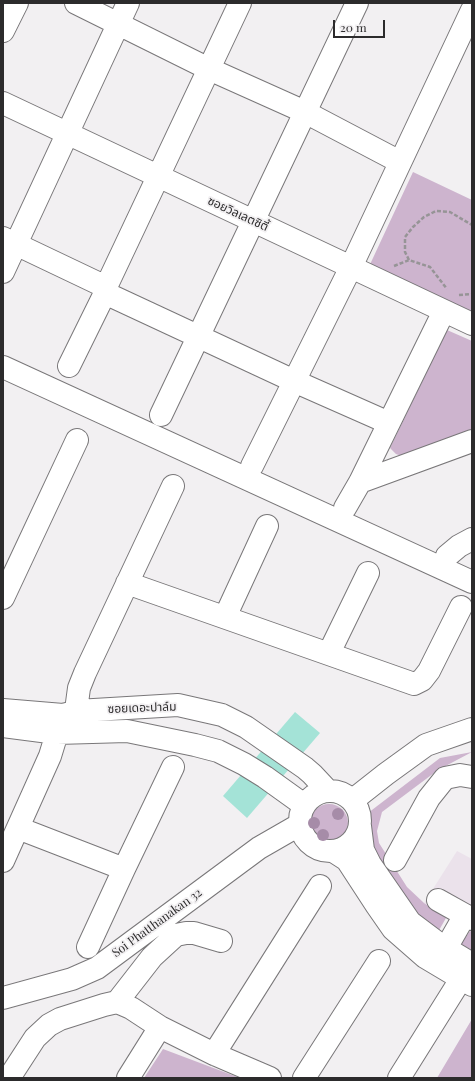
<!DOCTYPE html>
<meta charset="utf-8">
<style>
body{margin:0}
#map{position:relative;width:475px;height:1081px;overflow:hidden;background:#f2f0f2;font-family:"Playfair Display",serif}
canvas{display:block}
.frame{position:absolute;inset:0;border:4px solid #2c2b2c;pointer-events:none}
.scale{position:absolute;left:333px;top:20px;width:52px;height:18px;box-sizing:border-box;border:2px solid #2c2b2c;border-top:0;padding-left:5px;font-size:12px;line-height:14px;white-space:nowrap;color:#2c2b2c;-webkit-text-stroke:3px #f2f0f2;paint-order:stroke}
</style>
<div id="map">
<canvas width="475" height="1081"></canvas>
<div class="frame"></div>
<div class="scale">20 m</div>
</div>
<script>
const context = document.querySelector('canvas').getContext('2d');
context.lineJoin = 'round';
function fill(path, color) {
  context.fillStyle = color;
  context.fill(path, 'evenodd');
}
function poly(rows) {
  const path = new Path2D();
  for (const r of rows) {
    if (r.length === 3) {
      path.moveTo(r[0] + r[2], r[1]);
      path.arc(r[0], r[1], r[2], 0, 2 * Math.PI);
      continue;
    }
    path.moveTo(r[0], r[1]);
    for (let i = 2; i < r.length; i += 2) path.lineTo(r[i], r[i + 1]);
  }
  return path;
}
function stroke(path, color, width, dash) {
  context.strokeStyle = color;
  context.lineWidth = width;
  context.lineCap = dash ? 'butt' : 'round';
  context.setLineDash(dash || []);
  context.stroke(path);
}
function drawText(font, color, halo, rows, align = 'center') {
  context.font = font + ' "Playfair Display","Noto Sans Thai",serif';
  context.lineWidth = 3.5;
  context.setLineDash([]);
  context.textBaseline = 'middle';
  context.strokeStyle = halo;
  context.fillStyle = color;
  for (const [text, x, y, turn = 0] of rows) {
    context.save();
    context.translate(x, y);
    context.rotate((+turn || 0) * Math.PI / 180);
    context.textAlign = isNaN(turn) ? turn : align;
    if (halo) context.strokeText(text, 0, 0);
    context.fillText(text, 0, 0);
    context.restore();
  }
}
fill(poly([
 [457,851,472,859,472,932,446,918,424,903]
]), '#ebe2eb');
fill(poly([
 [413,172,472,200,472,319,366,273],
 [447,330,472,341,472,431,407,458,396,454,390,448],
 [472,752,438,770,382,812,377,831,379,843,407,887,424,903,446,918,438,932,425,925,361,846,367,828,368,813,440,758],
 [329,823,19],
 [470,931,472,932,472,950,461,944],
 [472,1019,472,1078,437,1078],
 [163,1049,240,1078,144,1078]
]), '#cdb4ce');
fill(poly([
 [295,712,320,733,247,818,223,796]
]), '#a4e3d7');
const minor = poly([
 [76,3,209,69,305,112,400,162],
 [3,31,17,3],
 [3,103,472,324],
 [3,238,106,287],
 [3,272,128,3],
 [105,293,294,381,389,423],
 [69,366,105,293,106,287,240,3],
 [3,367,472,582],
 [161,415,357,3],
 [252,466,351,267,472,10],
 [360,482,472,441],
 [345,508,360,482,444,311],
 [447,556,459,546,472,539],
 [127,583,414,684,422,680,429,671,461,607],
 [3,598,77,440],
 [225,617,267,526],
 [329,653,368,573],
 [3,710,63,715,77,711,178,705,222,715,246,727,305,768,312,774,327,790],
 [74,725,79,688,85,673,173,486],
 [3,726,57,733,127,731,195,745,218,751,244,764,265,777,304,805],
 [330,821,30],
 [353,800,386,774,426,745,472,729],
 [360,826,363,850,370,864,410,922,442,946,472,964],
 [18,828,124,869],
 [333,851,347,860,377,906,393,929,425,957,472,985],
 [395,860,429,798,445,778,460,775,472,777],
 [3,861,50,756,61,720],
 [438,900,472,919],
 [88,947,124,869,173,767],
 [446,948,465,915],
 [3,998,72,979,97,968,259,848,299,825],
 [117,1002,152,957,176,935,186,933,194,933,221,941],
 [214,1054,320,886],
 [9,1078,35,1038,49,1025,60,1019,104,1005,117,1002,131,1008,160,1027,214,1054,270,1078],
 [128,1078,160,1027],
 [304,1078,379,961],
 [399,1078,461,979,470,969]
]);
stroke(minor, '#797779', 24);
stroke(poly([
 [409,260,405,252,405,237,413,227,424,217,436,211,450,212,472,225],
 [394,266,409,260,430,267,447,289],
 [459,295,472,294]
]), '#969496', 2.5, [4, 2]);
stroke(minor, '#fff', 22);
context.fillStyle = '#a68ca8';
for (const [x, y] of [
 [338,814],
 [314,823],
 [323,835]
]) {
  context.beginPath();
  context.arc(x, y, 6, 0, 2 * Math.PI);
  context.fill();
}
drawText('12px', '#2c2b2c', '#f2f0f2', [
 ["ซอยวิลเลตซิตี้",238,214,25],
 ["ซอยเดอะปาล์ม",142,708,-2],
 ["Soi Phatthanakan 32",157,923,-36]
]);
</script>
